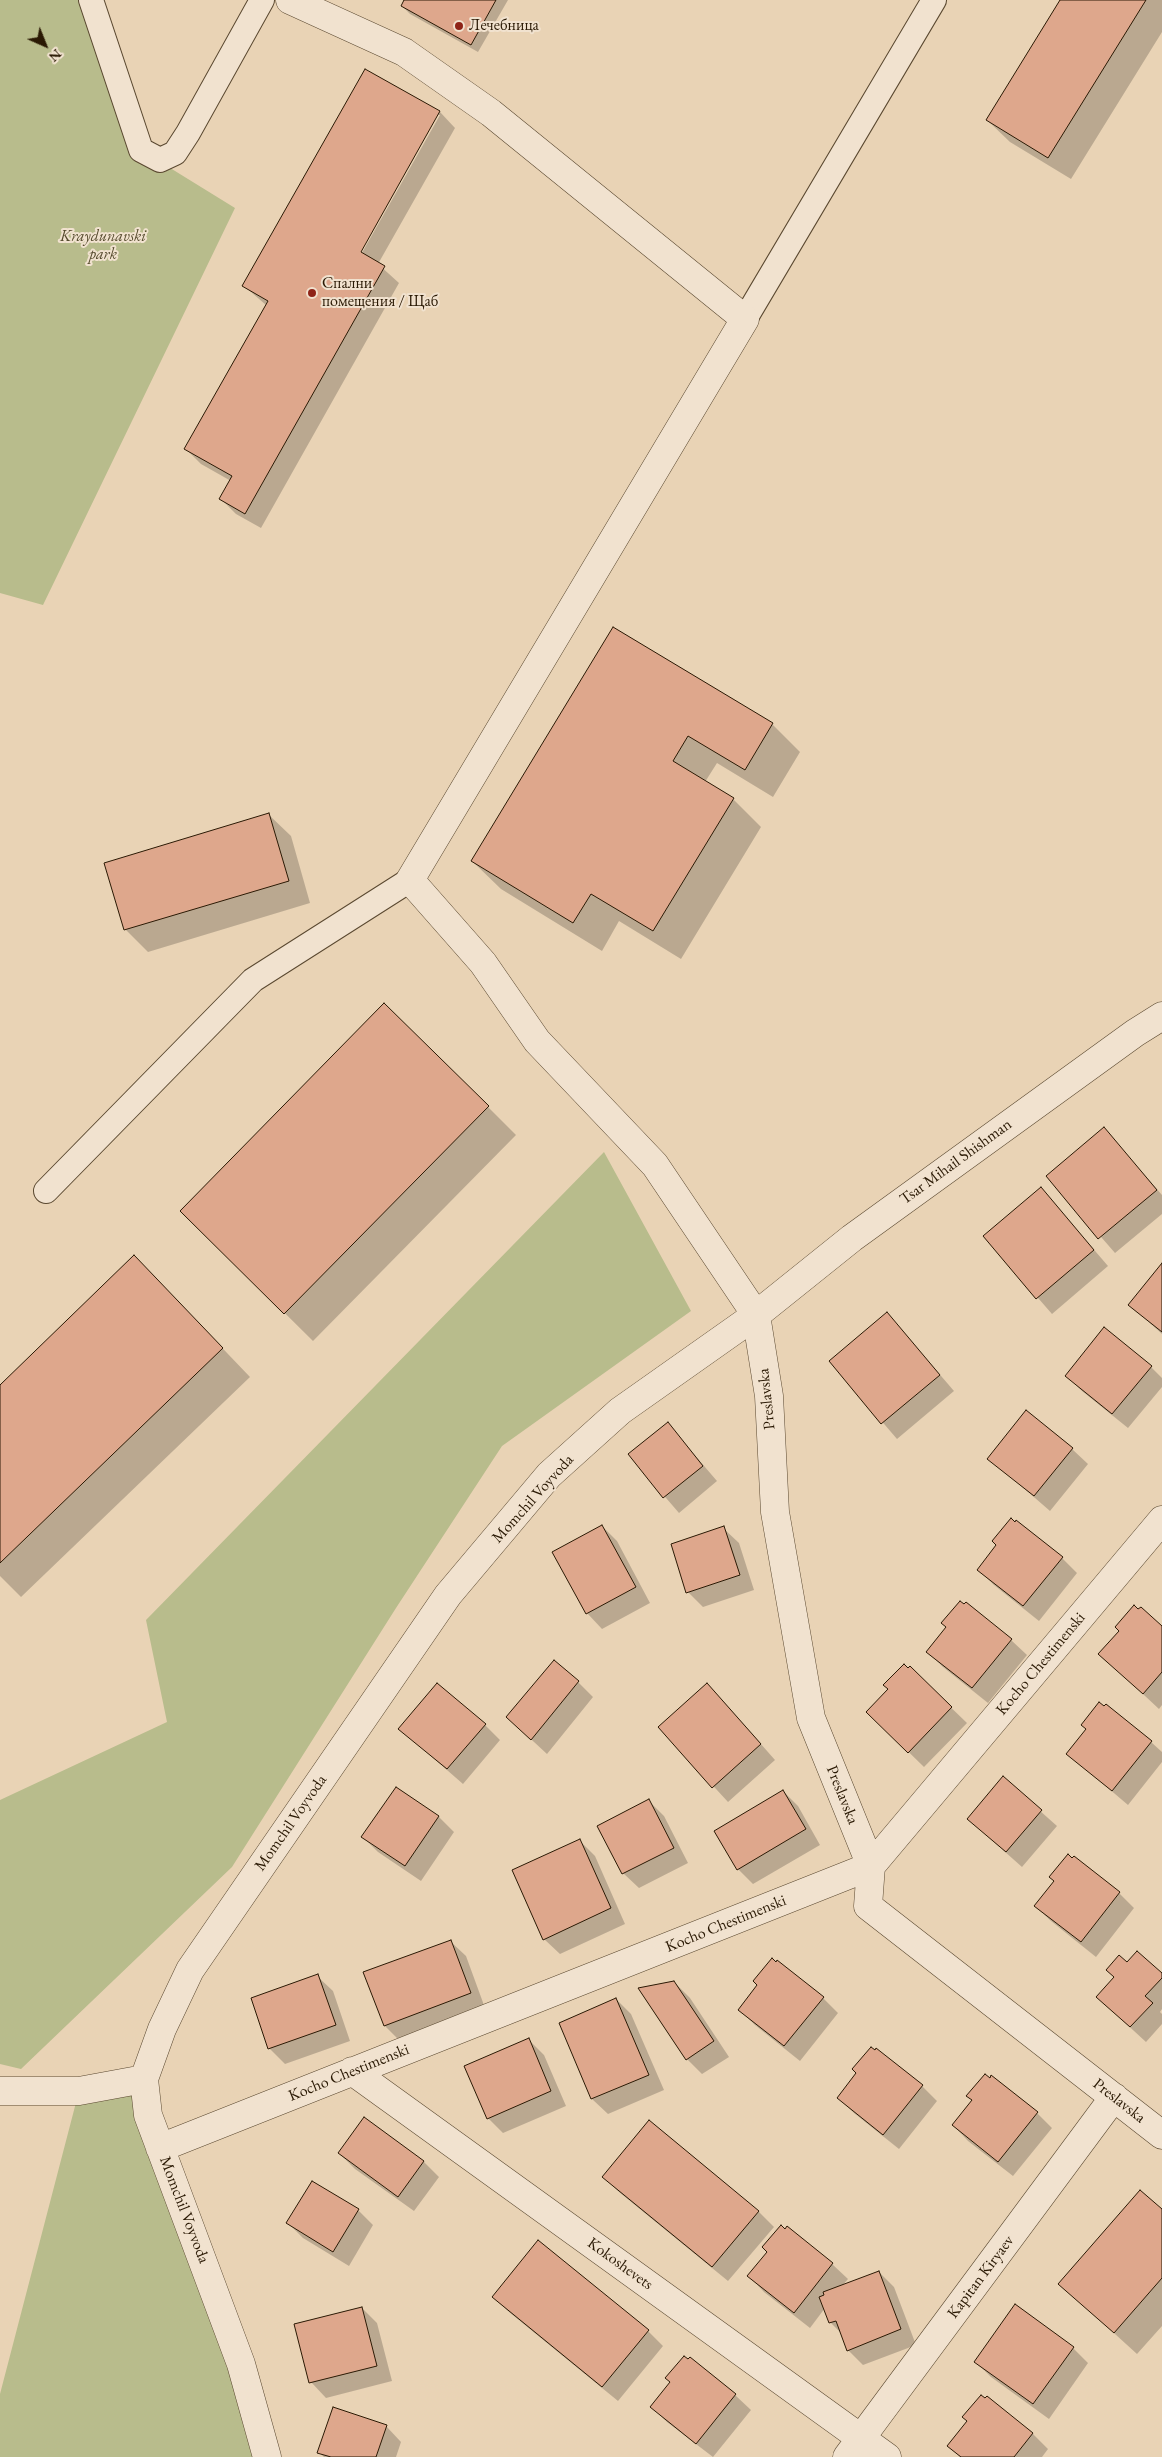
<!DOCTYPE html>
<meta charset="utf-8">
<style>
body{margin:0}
#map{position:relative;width:1162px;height:2457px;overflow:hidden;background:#e9d3b5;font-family:"EB Garamond",serif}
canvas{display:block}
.north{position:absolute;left:20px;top:20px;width:50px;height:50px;-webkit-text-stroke:4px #f1e2cf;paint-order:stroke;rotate:136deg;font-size:14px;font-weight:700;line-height:20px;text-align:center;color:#2a1904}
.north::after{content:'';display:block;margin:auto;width:18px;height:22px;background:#2a1904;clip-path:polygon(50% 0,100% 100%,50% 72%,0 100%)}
</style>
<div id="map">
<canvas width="1162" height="2457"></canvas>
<div class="north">N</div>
</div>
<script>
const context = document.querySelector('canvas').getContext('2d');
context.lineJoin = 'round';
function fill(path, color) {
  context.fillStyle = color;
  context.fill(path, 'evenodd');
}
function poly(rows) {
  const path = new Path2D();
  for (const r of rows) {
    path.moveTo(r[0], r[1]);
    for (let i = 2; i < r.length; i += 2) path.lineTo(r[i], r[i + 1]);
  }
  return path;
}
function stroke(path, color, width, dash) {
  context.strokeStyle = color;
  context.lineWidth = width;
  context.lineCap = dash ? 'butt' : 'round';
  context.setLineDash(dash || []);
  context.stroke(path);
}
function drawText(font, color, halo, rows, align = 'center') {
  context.font = font + ' "EB Garamond",serif';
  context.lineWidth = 4;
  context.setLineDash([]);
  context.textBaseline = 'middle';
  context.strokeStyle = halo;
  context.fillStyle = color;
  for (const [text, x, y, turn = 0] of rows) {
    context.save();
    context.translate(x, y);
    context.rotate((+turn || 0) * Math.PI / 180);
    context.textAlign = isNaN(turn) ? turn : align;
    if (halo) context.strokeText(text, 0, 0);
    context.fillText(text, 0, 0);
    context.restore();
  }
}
fill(poly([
 [0,0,91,0,141,150,235,208,43,605,0,593],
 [604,1152,691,1311,502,1446,396,1608,232,1867,21,2069,0,2064,0,1800,167,1722,146,1620],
 [144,2079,267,2457,0,2457,0,2394,79,2091]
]), '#b8bc8c');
fill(poly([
 [406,0,508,0,478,52,410,14,402,6],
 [1061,0,1162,0,1162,32,1071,179,1010,142,987,120],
 [366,71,440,112,455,128,378,264,399,283,261,528,236,514,221,499,231,481,201,464,186,449,266,305,244,286],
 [437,115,440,115,359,258,356,257],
 [613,628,772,724,800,752,773,797,717,763,705,782,733,799,761,827,681,959,619,921,602,951,501,889,472,861],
 [268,814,291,836,310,903,148,952,126,930,105,864],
 [488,1107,516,1135,313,1341,210,1239],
 [1104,1129,1162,1195,1162,1214,1115,1253,1048,1176],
 [1041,1188,1108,1266,1052,1314,984,1236],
 [1162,1265,1162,1334,1130,1305],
 [162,1285,250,1377,21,1597,0,1576,0,1386],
 [887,1313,954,1391,897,1439,830,1361],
 [1151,1367,1162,1378,1162,1387,1128,1428,1082,1391,1067,1376],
 [1026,1412,1072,1449,1088,1464,1050,1511,989,1458],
 [668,1424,717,1481,679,1513,629,1455],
 [1015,1524,1062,1558,1077,1573,1039,1621,994,1585,979,1570],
 [602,1526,617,1541,650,1603,602,1629,587,1613,554,1552],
 [723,1528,739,1543,754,1590,703,1607,688,1592],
 [1162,1628,1162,1705,1159,1709,1100,1654],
 [1011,1640,1027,1655,988,1703,943,1667,928,1652],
 [910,1668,967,1723,924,1767,883,1727],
 [578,1682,593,1697,547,1754,507,1717],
 [722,1700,775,1760,728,1802,659,1727],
 [485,1725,500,1740,463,1784,400,1729],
 [1151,1742,1162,1752,1162,1762,1128,1805,1068,1754],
 [1003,1778,1057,1826,1022,1867,968,1819],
 [396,1788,439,1817,454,1832,421,1881,378,1852,363,1837],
 [783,1791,798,1806,820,1845,753,1884,738,1869],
 [649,1801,664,1816,688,1863,639,1888,623,1873],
 [579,1840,595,1856,625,1924,560,1954,544,1939],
 [1074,1858,1119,1893,1134,1908,1096,1957,1051,1921,1035,1906],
 [450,1941,466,1956,485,2008,400,2041,385,2026],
 [1127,1964,1162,1975,1162,2009,1160,2012,1162,2014,1162,2024,1146,2042,1097,1997],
 [317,1976,333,1991,350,2041,285,2064,269,2048],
 [674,1982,690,1998,729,2057,702,2074,687,2059],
 [823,1998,838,2013,800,2061,755,2025,740,2010],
 [616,1999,631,2014,664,2090,608,2114,592,2099,560,2023],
 [529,2040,544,2055,566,2106,503,2133,488,2118],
 [876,2050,922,2086,937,2101,899,2149,854,2113,838,2098],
 [968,2096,1037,2113,1052,2128,1013,2176,968,2141,953,2125,973,2101],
 [364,2119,424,2162,439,2177,414,2211,355,2169,339,2153],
 [604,2177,758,2211,774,2227,728,2281,619,2192],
 [358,2210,373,2225,349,2266,303,2238,288,2223],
 [1162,2211,1162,2326,1137,2354,1060,2284],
 [787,2228,832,2264,848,2279,842,2286,879,2272,894,2287,916,2345,863,2365,848,2350,842,2334,831,2323,825,2308,810,2328,764,2292,749,2276],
 [493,2297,648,2331,663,2346,618,2401,509,2312],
 [362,2308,377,2323,392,2381,326,2398,311,2382],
 [1073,2348,1088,2363,1049,2419,991,2377,976,2362],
 [735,2395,751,2410,713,2457,667,2422,652,2407],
 [987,2398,1033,2434,1048,2449,1042,2457,960,2457,949,2446],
 [386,2426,401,2442,396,2457,324,2457,319,2452]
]), '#0003');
const building = poly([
 [404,0,496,0,471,45,401,6,404,0],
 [1060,0,1146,0,1048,158,986,120,1060,0],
 [365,69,440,111,361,252,385,266,245,514,219,499,232,476,184,449,268,301,242,286,365,69],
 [613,627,773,723,745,770,688,736,673,761,734,798,653,931,591,894,573,923,471,861,613,627],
 [269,813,289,881,124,930,104,863,269,813],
 [384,1003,489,1106,284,1314,180,1211,384,1003],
 [1104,1127,1157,1190,1098,1239,1046,1176,1104,1127],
 [1041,1187,1094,1250,1036,1299,983,1236,1041,1187],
 [134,1255,223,1348,0,1563,0,1385,134,1255],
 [1162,1263,1162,1332,1128,1305,1162,1263],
 [887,1312,940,1375,881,1424,829,1361,887,1312],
 [1104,1327,1152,1366,1112,1414,1065,1376,1104,1327],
 [1026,1410,1073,1448,1034,1496,987,1459,1026,1410],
 [668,1422,703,1466,663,1498,628,1454,668,1422],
 [1011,1518,1015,1522,1016,1520,1063,1557,1023,1606,977,1570,996,1545,992,1541,1011,1518],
 [602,1525,636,1587,586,1614,552,1552,602,1525],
 [724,1526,740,1575,686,1593,671,1544,724,1526],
 [960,1601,964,1604,966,1602,1012,1639,972,1688,926,1652,946,1627,941,1623,960,1601],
 [1134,1605,1138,1609,1141,1607,1162,1626,1162,1672,1143,1694,1098,1654,1119,1631,1115,1627,1134,1605],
 [554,1660,579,1681,531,1740,506,1717,554,1660],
 [904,1664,908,1668,910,1666,952,1707,908,1753,866,1712,888,1689,883,1685,904,1664],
 [437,1683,486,1724,447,1769,398,1729,437,1683],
 [707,1683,761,1744,712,1788,658,1727,707,1683],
 [1099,1702,1104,1706,1106,1704,1152,1741,1112,1791,1066,1754,1086,1729,1081,1725,1099,1702],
 [1003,1776,1042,1810,1006,1852,967,1819,1003,1776],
 [396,1787,439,1816,405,1866,361,1837,396,1787],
 [783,1790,806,1829,737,1870,714,1831,783,1790],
 [649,1799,674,1848,622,1874,597,1826,649,1799],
 [580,1839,611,1908,543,1940,512,1870,580,1839],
 [1068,1854,1072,1858,1074,1856,1120,1892,1081,1942,1034,1906,1054,1881,1049,1877,1068,1854],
 [451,1940,471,1993,384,2026,363,1972,451,1940],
 [1137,1951,1162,1973,1162,1978,1145,1996,1153,2003,1130,2027,1096,1997,1114,1977,1106,1970,1119,1955,1127,1962,1137,1951],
 [772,1958,776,1962,777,1960,824,1997,784,2046,738,2010,757,1985,753,1981,772,1958],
 [318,1974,336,2025,268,2049,251,1998,318,1974],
 [674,1981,714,2041,686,2060,638,1988,674,1981],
 [616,1998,649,2075,591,2099,559,2023,616,1998],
 [529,2038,551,2091,487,2119,464,2066,529,2038],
 [871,2047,875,2050,876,2048,923,2085,883,2135,837,2098,856,2073,852,2069,871,2047],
 [985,2074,990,2078,991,2075,1038,2112,998,2162,952,2125,972,2100,966,2096,985,2074],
 [364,2117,424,2161,398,2197,338,2153,364,2117],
 [649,2120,759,2211,712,2267,602,2177,649,2120],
 [312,2181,359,2209,333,2252,286,2223,312,2181],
 [1140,2190,1162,2209,1162,2278,1114,2333,1058,2284,1140,2190],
 [781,2225,785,2229,787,2226,833,2263,794,2313,747,2276,767,2252,762,2247,781,2225],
 [538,2240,649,2330,602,2387,492,2297,538,2240],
 [879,2271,901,2329,847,2351,836,2321,829,2323,819,2297,824,2295,823,2292,879,2271],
 [1015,2304,1074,2347,1033,2404,974,2362,1015,2304],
 [362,2307,377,2366,309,2383,294,2324,362,2307],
 [684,2356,688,2359,690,2357,736,2394,696,2444,650,2407,670,2382,665,2378,684,2356],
 [981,2395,985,2398,987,2396,1033,2433,1014,2457,961,2457,947,2446,967,2421,962,2417,981,2395],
 [333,2407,387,2425,376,2457,331,2457,317,2453,333,2407]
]);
fill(building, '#dea78c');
stroke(building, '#2a1904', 1);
const lane = poly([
 [91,0,141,150,160,160,175,153,188,133,262,0],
 [745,319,934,0],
 [46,1191,253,980,410,880]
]);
const street = poly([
 [290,0,404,52,491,113,745,319,410,880,483,963,537,1041,655,1165,756,1315,769,1396,775,1512,811,1718,871,1866,868,1906,1162,2135],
 [352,2071,887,2457],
 [0,2091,79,2091,144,2079],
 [160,2148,871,1866,1162,1520],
 [267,2457,241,2364,148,2115,144,2079,162,2029,190,1970,448,1595,549,1475,620,1411,756,1315,852,1238,1135,1033,1162,1016],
 [847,2457,1114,2097]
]);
stroke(lane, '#5a4830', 26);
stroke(street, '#5a4830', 29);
stroke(lane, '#f1e2cf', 24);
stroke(street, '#f1e2cf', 28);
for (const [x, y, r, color] of [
 [459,26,5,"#8f2418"],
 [312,293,5,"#8f2418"]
]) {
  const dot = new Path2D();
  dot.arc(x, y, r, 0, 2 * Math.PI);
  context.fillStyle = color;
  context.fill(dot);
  stroke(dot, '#f1e2cf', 2);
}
drawText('16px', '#2a1904', '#f1e2cf', [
 ["Лечебница",469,26],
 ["Спални",322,284],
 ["помещения / Щаб",322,302]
], 'left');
drawText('italic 16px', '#554a2d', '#f1e2cf', [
 ["Kraydunavski",103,237],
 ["park",103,255]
]);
drawText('16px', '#2a1904', '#f1e2cf', [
 ["Tsar Mihail Shishman",956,1162,-36],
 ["Preslavska",767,1399,-96],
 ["Momchil Voyvoda",533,1499,-48],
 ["Kocho Chestimenski",1041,1664,-50],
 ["Preslavska",842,1795,68],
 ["Momchil Voyvoda",291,1823,-55],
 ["Kocho Chestimenski",726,1924,-22],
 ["Kocho Chestimenski",349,2073,-22],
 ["Preslavska",1119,2101,38],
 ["Momchil Voyvoda",184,2210,69],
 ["Kokoshevets",620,2264,36],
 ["Kapitan Kiryaev",981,2277,-53]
]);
</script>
